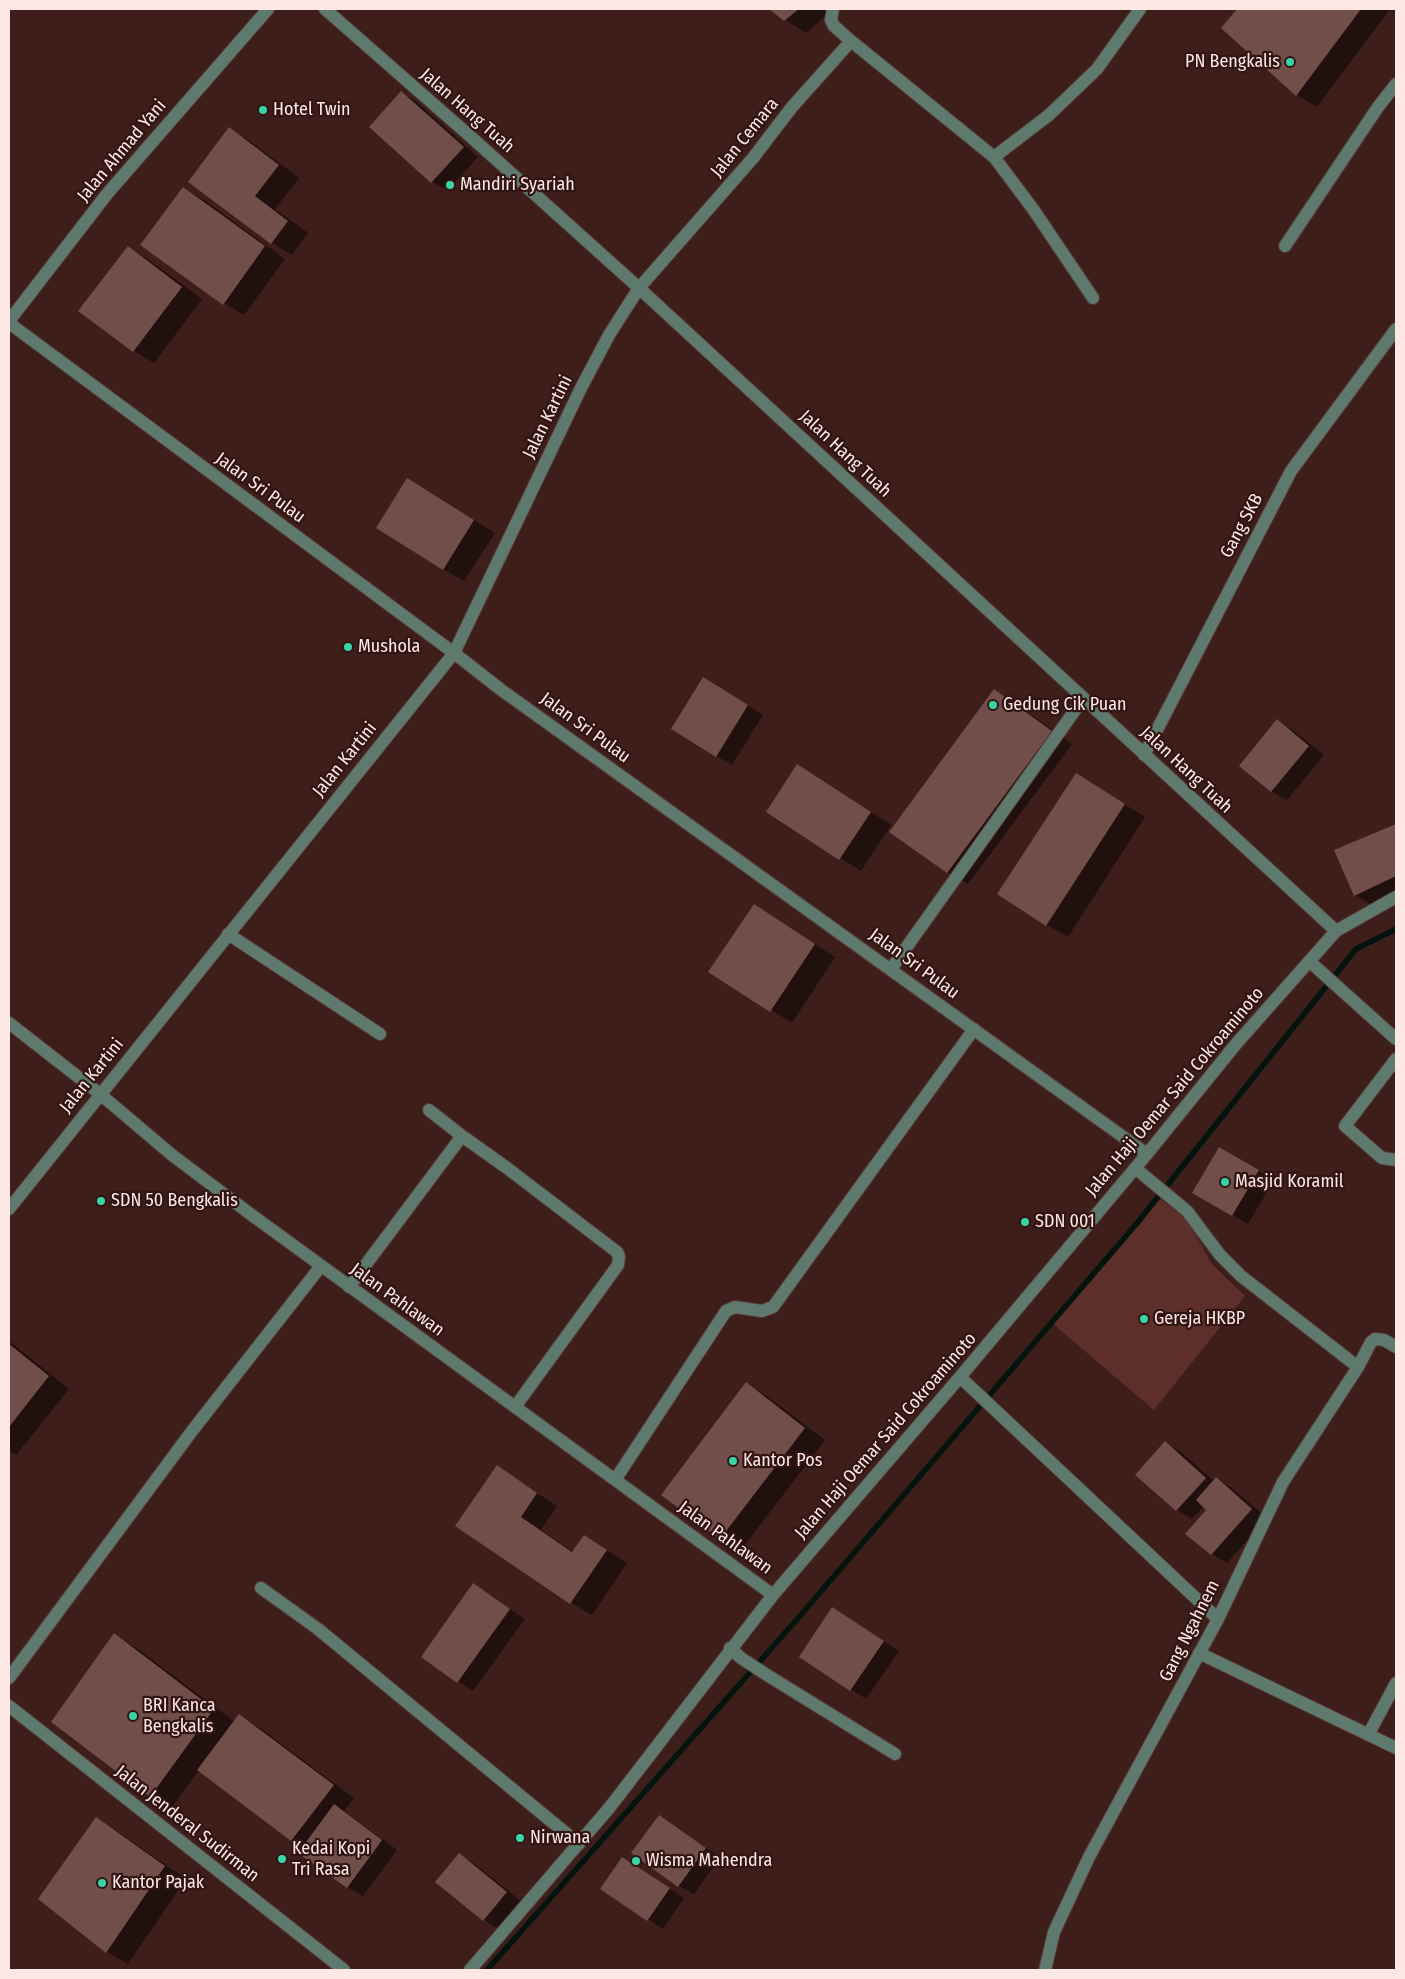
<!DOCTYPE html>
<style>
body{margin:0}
#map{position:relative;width:1405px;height:1979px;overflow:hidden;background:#3d1e1b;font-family:"Fira Sans Condensed",sans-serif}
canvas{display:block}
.frame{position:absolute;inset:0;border:10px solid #fde7e4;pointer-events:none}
</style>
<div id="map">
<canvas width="1405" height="1979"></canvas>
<div class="frame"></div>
</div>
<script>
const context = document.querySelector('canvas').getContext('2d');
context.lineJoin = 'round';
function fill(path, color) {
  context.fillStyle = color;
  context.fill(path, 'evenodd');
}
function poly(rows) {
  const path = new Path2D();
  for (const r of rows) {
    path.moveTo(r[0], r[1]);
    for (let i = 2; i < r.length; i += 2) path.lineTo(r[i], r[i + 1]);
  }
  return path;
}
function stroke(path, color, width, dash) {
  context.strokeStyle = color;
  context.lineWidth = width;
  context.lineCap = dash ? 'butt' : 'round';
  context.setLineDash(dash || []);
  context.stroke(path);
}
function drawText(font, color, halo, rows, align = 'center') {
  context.font = font + ' "Fira Sans Condensed",sans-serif';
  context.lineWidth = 4.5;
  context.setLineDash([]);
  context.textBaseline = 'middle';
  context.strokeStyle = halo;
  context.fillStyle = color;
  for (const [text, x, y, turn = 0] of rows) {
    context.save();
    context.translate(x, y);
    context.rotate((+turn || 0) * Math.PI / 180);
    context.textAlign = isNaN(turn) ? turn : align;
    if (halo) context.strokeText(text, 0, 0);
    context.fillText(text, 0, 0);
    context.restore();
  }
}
fill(poly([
 [1157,1197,1186,1217,1211,1263,1245,1296,1154,1410,1053,1324]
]), '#5e2e2a');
fill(poly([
 [771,9,833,9,806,33,785,20],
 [1239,9,1390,9,1317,107,1297,95,1223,28],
 [402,93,417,102,478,157,448,190,432,182],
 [229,129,250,141,299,178,275,209,308,233,292,255,272,243],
 [184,188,204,200,285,259,244,315,224,303],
 [128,248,149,260,202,299,154,363,134,351],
 [408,479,495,533,464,581,443,569],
 [719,688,763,715,732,765,716,756],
 [994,691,1015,703,1072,744,968,884,947,872],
 [1278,721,1293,730,1324,755,1287,800,1271,791],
 [818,778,891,825,861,871,767,811],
 [1097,787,1145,817,1068,937,1047,925],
 [1396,826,1396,892,1370,904,1355,895,1336,851],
 [755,906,835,957,792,1023,710,971],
 [1219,1149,1274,1180,1248,1224,1193,1192],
 [9,1341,69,1389,16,1455,9,1451],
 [747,1384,767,1396,825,1440,741,1550,720,1538],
 [1165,1443,1181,1452,1214,1481,1216,1479,1232,1488,1267,1518,1227,1563,1212,1554,1187,1533,1208,1509,1204,1506,1192,1519,1177,1510,1137,1475],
 [497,1467,557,1506,541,1530,574,1552,585,1536,627,1563,592,1615,571,1603,457,1526],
 [474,1585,525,1619,473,1691,422,1657],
 [848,1618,899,1651,866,1699,801,1657],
 [115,1635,135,1647,235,1722,240,1716,260,1728,354,1798,344,1811,397,1850,363,1896,347,1887,304,1847,292,1840,199,1770,171,1808,150,1796],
 [659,1816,720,1857,694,1894,679,1886],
 [96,1819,117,1831,186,1879,128,1964,107,1952,39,1899],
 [459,1855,475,1864,522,1902,499,1929,484,1920],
 [623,1858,684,1898,663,1929,602,1889]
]), '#0007');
stroke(poly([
 [487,1970,799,1617,1138,1222,1356,949,1396,929]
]), '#02140d', 5.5);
fill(poly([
 [769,9,799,9,784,21],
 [1237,9,1361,9,1296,96,1221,28],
 [401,91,464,147,431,183,369,127],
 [229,127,279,165,255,196,288,221,271,244,188,182],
 [183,187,265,246,223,305,140,245],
 [128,246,182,287,133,352,78,311],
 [407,478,474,520,443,570,376,528],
 [703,677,748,705,716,757,671,729],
 [994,689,1052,731,947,873,889,832],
 [1277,719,1309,746,1271,792,1239,766],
 [797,764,871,812,839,860,766,812],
 [1076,773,1125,804,1046,926,997,894],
 [1396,824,1396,876,1354,896,1334,850],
 [754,904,815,944,770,1012,708,972],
 [1219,1147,1259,1170,1232,1216,1192,1193],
 [9,1344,49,1376,9,1427],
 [746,1382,805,1428,720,1539,661,1495],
 [1165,1441,1206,1478,1176,1511,1135,1475],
 [497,1465,537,1493,521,1517,572,1552,584,1535,607,1550,570,1604,455,1526],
 [1216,1477,1252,1509,1211,1555,1185,1534,1206,1510,1196,1500],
 [473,1583,510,1609,457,1683,421,1657],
 [832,1607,884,1641,850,1691,799,1657],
 [114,1633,214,1709,150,1797,51,1722],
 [239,1714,334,1785,291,1841,197,1770],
 [334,1804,382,1840,347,1888,298,1853],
 [659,1815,706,1848,678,1887,631,1853],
 [96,1817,165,1866,106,1953,38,1899],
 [459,1853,507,1892,483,1921,435,1882],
 [622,1857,670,1888,647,1921,600,1889]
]), '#724e4a');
const minor = poly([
 [325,9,471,137,639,288,1336,931],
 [851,41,994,157,1033,209,1093,298],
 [994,157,1049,115,1097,69,1140,9],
 [1285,246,1378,107,1396,84],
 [9,321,107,194,268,9],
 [9,323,454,653,500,689,1147,1154],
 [1144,755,1291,471,1396,329],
 [228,934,380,1034],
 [1309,961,1396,1039],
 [891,969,1083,699],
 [9,1023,100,1094,172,1155,249,1213,773,1595],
 [1396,1059,1345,1126,1382,1158,1396,1160],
 [429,1110,462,1136],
 [1135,1168,1187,1211,1220,1255,1241,1276,1358,1367],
 [9,1209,454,653,581,388,609,335,639,288,753,158,792,107,851,41,834,26,831,20,833,9],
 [349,1287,462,1136,507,1168,617,1252,619,1256,618,1265,515,1407],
 [960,1377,1218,1619],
 [615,1480,726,1311,735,1307,762,1311,773,1307,974,1029],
 [261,1588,318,1629,579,1844],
 [730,1648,741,1658,767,1675,895,1754],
 [1199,1653,1396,1748],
 [9,1678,192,1431,321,1266],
 [9,1706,344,1970],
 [1368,1735,1396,1683],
 [470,1970,610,1807,773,1595,960,1377,1147,1154,1236,1044,1336,931,1396,897],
 [1045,1970,1054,1932,1089,1857,1218,1619,1283,1482,1358,1367,1371,1342,1375,1339,1384,1340,1396,1347]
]);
stroke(minor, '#583a37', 14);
stroke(minor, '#5e796e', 12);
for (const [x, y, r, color] of [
 [1290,62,5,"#38d4a6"],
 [263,110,5,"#38d4a6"],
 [450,185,5,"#38d4a6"],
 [348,647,5,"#38d4a6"],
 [993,705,5,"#38d4a6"],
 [1225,1182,5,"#38d4a6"],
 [101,1201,5,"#38d4a6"],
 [1025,1222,5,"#38d4a6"],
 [1144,1319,5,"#38d4a6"],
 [733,1461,5,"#38d4a6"],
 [133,1716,5,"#38d4a6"],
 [520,1838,5,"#38d4a6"],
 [282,1859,5,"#38d4a6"],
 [636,1861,5,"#38d4a6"],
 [102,1883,5,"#38d4a6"]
]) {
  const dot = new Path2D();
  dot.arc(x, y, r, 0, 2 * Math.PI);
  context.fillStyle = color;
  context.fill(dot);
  stroke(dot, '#321412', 2);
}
drawText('18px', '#fde7e4', '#321412', [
 ["PN Bengkalis",1280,62,"right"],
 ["Hotel Twin",273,110],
 ["Mandiri Syariah",460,185],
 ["Mushola",358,647],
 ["Gedung Cik Puan",1003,705],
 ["Masjid Koramil",1235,1182],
 ["SDN 50 Bengkalis",111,1201],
 ["SDN 001",1035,1222],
 ["Gereja HKBP",1154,1319],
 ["Kantor Pos",743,1461],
 ["BRI Kanca",143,1706],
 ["Bengkalis",143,1727],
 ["Nirwana",530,1838],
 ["Kedai Kopi",292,1849],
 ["Tri Rasa",292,1870],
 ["Wisma Mahendra",646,1861],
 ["Kantor Pajak",112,1883]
], 'left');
drawText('18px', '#fde7e4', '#321412', [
 ["Jalan Hang Tuah",467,111,41],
 ["Jalan Cemara",745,138,-51],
 ["Jalan Ahmad Yani",122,151,-50],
 ["Jalan Kartini",548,417,-64],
 ["Jalan Hang Tuah",845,454,43],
 ["Jalan Sri Pulau",260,488,36],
 ["Gang SKB",1242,526,-62],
 ["Jalan Sri Pulau",585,728,36],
 ["Jalan Kartini",345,760,-51],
 ["Jalan Hang Tuah",1186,770,43],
 ["Jalan Sri Pulau",914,964,36],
 ["Jalan Kartini",92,1076,-51],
 ["Jalan Haji Oemar Said Cokroaminoto",1175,1092,-50],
 ["Jalan Pahlawan",397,1300,36],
 ["Jalan Haji Oemar Said Cokroaminoto",886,1436,-49],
 ["Jalan Pahlawan",725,1538,36],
 ["Gang Ngahnem",1190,1631,-63],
 ["Jalan Jenderal Sudirman",187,1824,38]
]);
</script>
